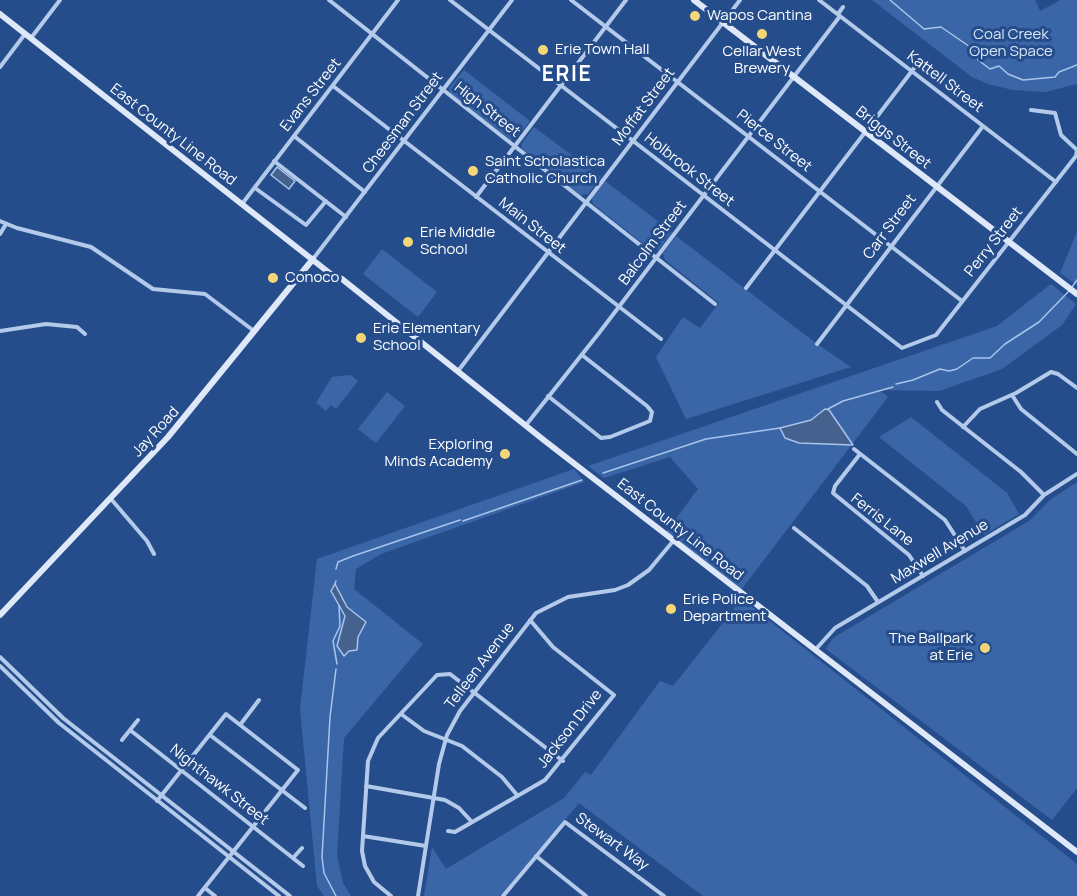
<!DOCTYPE html>
<style>
body{margin:0}
canvas{display:block;background:#264d8b}
</style>
<canvas width="1077" height="896"></canvas>
<script>
const context = document.querySelector('canvas').getContext('2d');
context.lineJoin = 'round';
function fill(path, color) {
  context.fillStyle = color;
  context.fill(path, 'evenodd');
}
function poly(rows) {
  const path = new Path2D();
  for (const r of rows) {
    path.moveTo(r[0], r[1]);
    for (let i = 2; i < r.length; i += 2) path.lineTo(r[i], r[i + 1]);
  }
  return path;
}
function stroke(path, color, width, dash) {
  context.strokeStyle = color;
  context.lineWidth = width;
  context.lineCap = dash ? 'butt' : 'round';
  context.setLineDash(dash || []);
  context.stroke(path);
}
function drawText(font, color, halo, rows, align = 'center') {
  context.font = font + ' Manrope,sans-serif';
  context.lineWidth = 6;
  context.setLineDash([]);
  context.textBaseline = 'middle';
  context.strokeStyle = halo;
  context.fillStyle = color;
  for (const [text, x, y, turn = 0] of rows) {
    context.save();
    context.translate(x, y);
    context.rotate((+turn || 0) * Math.PI / 180);
    context.textAlign = isNaN(turn) ? turn : align;
    if (halo) context.strokeText(text, 0, 0);
    context.fillText(text, 0, 0);
    context.restore();
  }
}
fill(poly([
 [872,0,1035,0,1040,11,1061,0,1077,0,1077,86,1076,84,1046,92,1013,90,988,84,972,77],
 [464,70,530,121,516,139,511,140,450,93,449,88],
 [534,127,601,177,588,194,580,195,522,149,522,143],
 [605,181,672,232,658,250,651,250,593,204,592,198],
 [1077,232,1077,285,1060,273],
 [676,236,817,344,851,367,686,419,656,357,683,317,700,328,719,303,665,260,663,253],
 [382,249,437,292,418,317,363,274],
 [1051,284,1076,304,1062,325,1002,369,939,391,879,390,888,397,741,590,665,533,698,489,670,457,604,478,588,466,997,326],
 [351,375,358,381,336,409,331,405,326,411,316,403,332,377],
 [387,392,405,406,376,443,358,429],
 [911,417,1007,493,1019,514,984,535,966,506,879,437],
 [574,469,584,482,381,554,356,569,354,589,423,644,344,738,337,855,343,883,351,896,324,896,317,886,300,709,317,559],
 [1077,482,1077,788,1052,820,826,649,833,638,1029,521,1050,500],
 [742,599,1077,864,1077,896,703,896,579,803,500,896,424,896,432,847,446,869,564,798,585,772,591,775,660,681,673,686]
]), '#3a66a8');
const water = poly([
 [277,167,295,181,289,189,271,175,277,167],
 [825,409,829,410,853,445,799,443,785,438,780,428,811,420,825,409],
 [335,584,347,607,366,622,358,637,357,650,349,651,344,656,337,646,345,616,331,591,335,584]
]);
fill(water, '#45618e');
stroke(water, '#a8c4eb', 1.5);
stroke(poly([
 [890,0,924,29,941,27,976,51,978,60,990,69,999,66,1008,74,1023,80,1055,77,1059,72,1077,65],
 [1072,287,1077,280],
 [896,384,913,380,940,369,949,371,957,369,973,358,990,358,1005,344,1039,322,1069,291],
 [828,409,843,401,893,387],
 [603,473,706,439,780,428],
 [463,521,582,480],
 [336,569,338,562,353,556,460,520],
 [335,584,336,581],
 [337,664,333,641,340,626,339,606],
 [336,896,324,873,322,857,330,717,336,669]
]), '#a8c4eb', 1.5);
stroke(poly([
 [329,0,715,304],
 [450,0,902,348,936,335,1076,156,1077,150,1061,135,1055,113,1031,110],
 [571,0,962,301],
 [819,0,1056,182],
 [838,14,843,7],
 [31,38,60,0],
 [0,67,25,34],
 [333,86,661,339],
 [294,136,365,192],
 [274,161,346,217],
 [255,188,306,225,326,201],
 [476,197,626,0],
 [242,204,398,0],
 [0,221,17,228,91,247,153,289,205,294,254,331],
 [0,234,6,224],
 [313,259,512,0],
 [746,288,918,63],
 [0,331,46,324,77,327,85,334],
 [817,344,983,126],
 [458,371,740,0],
 [1012,395,1021,409,1077,454],
 [548,396,601,438,610,437,650,421,652,412,647,406,582,355],
 [937,402,942,410,1021,472,1044,495],
 [526,425,599,333,840,16],
 [963,427,980,409,1016,393,1051,372,1058,374,1077,388],
 [854,449,945,520,965,551],
 [860,454,835,486,833,493,909,555,923,576],
 [111,499,147,541,154,554],
 [794,528,867,586,878,602],
 [816,649,835,628,1025,515,1044,495,1077,474],
 [0,657,63,718,290,896],
 [0,666,59,723,279,896],
 [401,714,424,731,462,746,502,777,517,795],
 [240,725,259,700],
 [130,730,303,866],
 [210,735,305,808],
 [122,740,138,720],
 [366,786,445,800,459,808,472,822],
 [157,801,226,714,298,770,198,896],
 [448,831,455,832,545,780,614,695,553,647,530,620],
 [363,836,426,846],
 [536,856,586,896],
 [293,858,302,848],
 [205,888,215,896],
 [391,896,374,882,365,866,362,851,368,761,378,738,437,675,450,674,563,761],
 [418,896,439,764,447,735,460,711,536,613,568,597,615,590,628,585,649,570,674,540],
 [503,896,565,822,664,896]
]), '#b4caea', 4);
stroke(poly([
 [694,0,1077,294],
 [0,14,332,275],
 [331,274,342,279,545,441,1077,852],
 [0,615,168,437,313,259]
]), '#dee8f8', 6);
for (const [x, y, r, color] of [
 [695,16,6,"#f4d678"],
 [762,34,6,"#f4d678"],
 [543,50,6,"#f4d678"],
 [473,171,6,"#f4d678"],
 [408,242,6,"#f4d678"],
 [273,278,6,"#f4d678"],
 [361,338,6,"#f4d678"],
 [505,454,6,"#f4d678"],
 [671,609,6,"#f4d678"],
 [985,648,6,"#f4d678"]
]) {
  const dot = new Path2D();
  dot.arc(x, y, r, 0, 2 * Math.PI);
  context.fillStyle = color;
  context.fill(dot);
  stroke(dot, '#264d8b', 2);
}
drawText('15px', '#fff', '#264d8b', [
 ["Wapos Cantina",707,16],
 ["Erie Town Hall",555,50],
 ["Cellar West",762,52,"center"],
 ["Brewery",762,69,"center"],
 ["Saint Scholastica",485,162],
 ["Catholic Church",485,179],
 ["Erie Middle",420,233],
 ["School",420,250],
 ["Conoco",285,278],
 ["Erie Elementary",373,329],
 ["School",373,346],
 ["Exploring",493,445,"right"],
 ["Minds Academy",493,462,"right"],
 ["Erie Police",683,600],
 ["Department",683,617],
 ["The Ballpark",973,639,"right"],
 ["at Erie",973,656,"right"]
], 'left');
drawText('15px', '#d8e5f8', '#264d8b', [
 ["Coal Creek",1011,35],
 ["Open Space",1011,52]
]);
drawText('15px', '#fff', '#264d8b', [
 ["Kattell Street",945,82,37],
 ["Evans Street",311,95,-52],
 ["Moffat Street",644,107,-53],
 ["High Street",487,110,38],
 ["Cheesman Street",403,123,-53],
 ["East County Line Road",173,135,38],
 ["Briggs Street",893,138,38],
 ["Pierce Street",774,141,38],
 ["Holbrook Street",689,170,38],
 ["Main Street",532,226,38],
 ["Carr Street",890,227,-53],
 ["Perry Street",994,242,-52],
 ["Balcolm Street",653,243,-53],
 ["Jay Road",156,432,-48],
 ["Ferris Lane",882,520,38],
 ["East County Line Road",680,530,38],
 ["Maxwell Avenue",940,552,-31],
 ["Telleen Avenue",480,666,-53],
 ["Jackson Drive",570,729,-52],
 ["Nighthawk Street",219,785,38],
 ["Stewart Way",612,842,36]
]);
context.letterSpacing = '1.5px';
drawText('bold 21px', '#fff', '#264d8b', [
 ["ERIE",567,75]
]);
context.letterSpacing = '0px';
</script>
